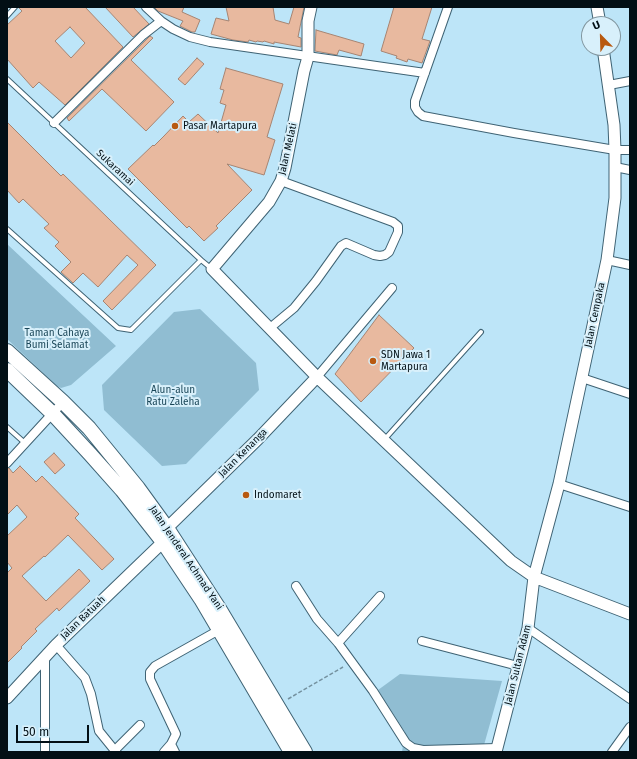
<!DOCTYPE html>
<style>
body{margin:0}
#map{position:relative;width:637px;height:759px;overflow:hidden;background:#bde5f8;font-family:"Fira Sans",sans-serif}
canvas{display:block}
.frame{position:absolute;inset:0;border:8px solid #020f15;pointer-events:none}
.north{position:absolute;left:581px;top:16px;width:40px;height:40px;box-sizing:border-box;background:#d8f0fb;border:1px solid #82969f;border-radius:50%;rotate:337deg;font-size:11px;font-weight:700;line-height:16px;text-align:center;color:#020f15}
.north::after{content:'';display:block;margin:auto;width:14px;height:18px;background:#b85910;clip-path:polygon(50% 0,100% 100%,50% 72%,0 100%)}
.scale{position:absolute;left:16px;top:725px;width:73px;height:18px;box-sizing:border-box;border:2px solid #020f15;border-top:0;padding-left:5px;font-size:12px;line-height:14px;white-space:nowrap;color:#020f15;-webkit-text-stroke:3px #d8f0fb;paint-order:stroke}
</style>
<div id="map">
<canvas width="637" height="759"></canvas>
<div class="frame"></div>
<div class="north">U</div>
<div class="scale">50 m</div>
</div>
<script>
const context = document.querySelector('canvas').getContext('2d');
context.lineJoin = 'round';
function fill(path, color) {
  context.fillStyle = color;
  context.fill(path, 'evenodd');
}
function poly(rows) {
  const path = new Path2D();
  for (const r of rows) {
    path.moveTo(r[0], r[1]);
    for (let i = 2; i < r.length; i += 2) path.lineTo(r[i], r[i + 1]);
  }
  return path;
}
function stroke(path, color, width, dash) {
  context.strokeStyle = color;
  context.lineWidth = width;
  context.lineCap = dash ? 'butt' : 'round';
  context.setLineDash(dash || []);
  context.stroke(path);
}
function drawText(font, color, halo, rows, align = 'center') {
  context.font = font + ' "Fira Sans",sans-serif';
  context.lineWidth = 4;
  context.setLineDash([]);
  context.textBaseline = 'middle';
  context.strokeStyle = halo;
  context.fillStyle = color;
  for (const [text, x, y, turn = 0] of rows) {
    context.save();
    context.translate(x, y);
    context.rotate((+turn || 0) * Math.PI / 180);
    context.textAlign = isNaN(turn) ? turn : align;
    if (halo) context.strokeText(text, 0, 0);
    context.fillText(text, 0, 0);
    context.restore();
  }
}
fill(poly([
 [7,244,116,346,71,385,61,388,57,386,7,339],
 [200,309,256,363,259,390,186,464,162,466,104,410,102,385,174,312],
 [400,674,502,681,484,745,425,752,402,752,405,732,378,690]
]), '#90bdd2');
const building = poly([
 [18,7,85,7,123,47,65,105,39,82,33,88,7,59,7,25,22,11,18,7],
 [70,27,85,43,71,58,55,41,70,27],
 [105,7,133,7,149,24,133,37,105,7],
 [154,7,184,7,182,12,200,20,195,32,192,32,180,26,183,21,158,11,154,7],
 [226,7,273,7,275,20,289,24,294,7,304,7,298,37,301,38,301,47,274,42,274,44,264,41,263,42,257,41,256,42,249,40,248,42,233,40,211,34,216,18,229,21,226,7],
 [394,7,432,7,422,39,430,41,422,63,408,59,407,62,396,58,397,56,381,51,394,7],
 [316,30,364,44,361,56,339,50,337,55,315,51,316,30],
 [150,36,153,38,131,60,174,102,146,131,102,89,69,121,67,118,150,36],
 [197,58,204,64,185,85,178,79,197,58],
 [226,68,283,84,267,137,275,140,264,175,227,164,252,190,216,226,218,228,204,241,189,226,187,228,128,169,153,145,154,146,164,136,183,116,189,122,198,114,218,133,226,105,220,103,224,90,220,89,226,68],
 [7,122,61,176,63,174,156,265,112,310,103,301,138,265,127,255,98,287,83,273,73,283,61,272,71,262,55,246,59,242,44,228,49,224,23,199,19,203,7,190,7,122],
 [379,315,414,348,361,402,335,374,379,315],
 [54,453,65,465,55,474,44,462,54,453],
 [20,466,36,482,42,476,79,514,75,518,114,559,102,570,68,535,45,557,44,556,22,576,46,601,79,569,90,581,59,611,57,608,35,629,37,631,21,647,22,648,7,663,7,573,12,568,7,562,7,536,27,517,17,505,7,515,7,468,9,468,13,473,20,466]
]);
fill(building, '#e8b99f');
stroke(building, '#a68472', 1);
const lane = poly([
 [7,16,15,7],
 [7,79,201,260,212,269],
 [7,229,118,328,131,330,201,260],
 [7,427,26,444],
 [384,440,481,332]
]);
const street = poly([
 [146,7,161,21],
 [448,7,415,101,415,107,418,112,423,116,514,133,615,150,630,150],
 [609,85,630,81],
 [54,123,143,35,161,21,173,29,190,37,210,42,425,73],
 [615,167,630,170],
 [607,260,630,265],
 [270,328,294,308,316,281,341,246,346,243,374,255,380,256,385,255,389,252,398,232,398,226,393,222,281,181],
 [317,377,392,288],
 [582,378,630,394],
 [7,463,63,402],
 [559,484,630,507],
 [296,586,317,619,338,643,380,596],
 [528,628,630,699],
 [422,641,518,666],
 [338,643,373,691,406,743,413,748,423,750,497,748],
 [56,645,85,678,91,694,99,731,116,752],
 [45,656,45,752],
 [171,744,175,752],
 [115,750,140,725],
 [164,752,171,744,176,734,150,679,150,672,155,666,219,630],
 [612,752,630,727]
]);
const secondary = poly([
 [311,7,308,21,308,57,304,71,285,168,281,181,269,202,212,269,317,377,511,561,534,577,630,614],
 [597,7,600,24],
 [167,528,258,439,317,377],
 [7,698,56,645,163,542],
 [496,752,528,628,534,577,559,484,607,260,615,198,615,150,614,125,603,48]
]);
const highway = poly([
 [7,351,63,402,89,428,138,488,167,528,220,610,305,752],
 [7,370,53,414,90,454,122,490,163,542,201,599,291,752]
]);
stroke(lane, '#3f6374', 6);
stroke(street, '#3f6374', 10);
stroke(secondary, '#3f6374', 13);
stroke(highway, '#3f6374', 16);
stroke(poly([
 [288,699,343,667]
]), '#7592a0', 1.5, [4, 2]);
stroke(lane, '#fff', 4);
stroke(street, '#fff', 8);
stroke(secondary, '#fff', 11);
stroke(highway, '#fff', 14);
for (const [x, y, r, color] of [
 [175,126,4,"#b85910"],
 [373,361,4,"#b85910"],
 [246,495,4,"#b85910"]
]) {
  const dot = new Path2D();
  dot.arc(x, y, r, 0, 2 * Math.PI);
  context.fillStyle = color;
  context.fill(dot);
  stroke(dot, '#d8f0fb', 1.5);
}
drawText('10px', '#020f15', '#d8f0fb', [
 ["Pasar Martapura",183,126],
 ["SDN Jawa 1",381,355],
 ["Martapura",381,367],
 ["Indomaret",254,495]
], 'left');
drawText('10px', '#020f15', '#d8f0fb', [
 ["Jalan Melati",288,149,-77],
 ["Sukaramai",115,168,43],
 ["Jalan Cempaka",595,315,-78],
 ["Jalan Kenanga",243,453,-45],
 ["Jalan Jenderal Achmad Yani",186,558,56],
 ["Jalan Batuah",83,618,-44],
 ["Jalan Sultan Adam",518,665,-76]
]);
drawText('10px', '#194557', '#d8f0fb', [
 ["Taman Cahaya",57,333],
 ["Bumi Selamat",57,345],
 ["Alun-alun",173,390],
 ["Ratu Zaleha",173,402]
]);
</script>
